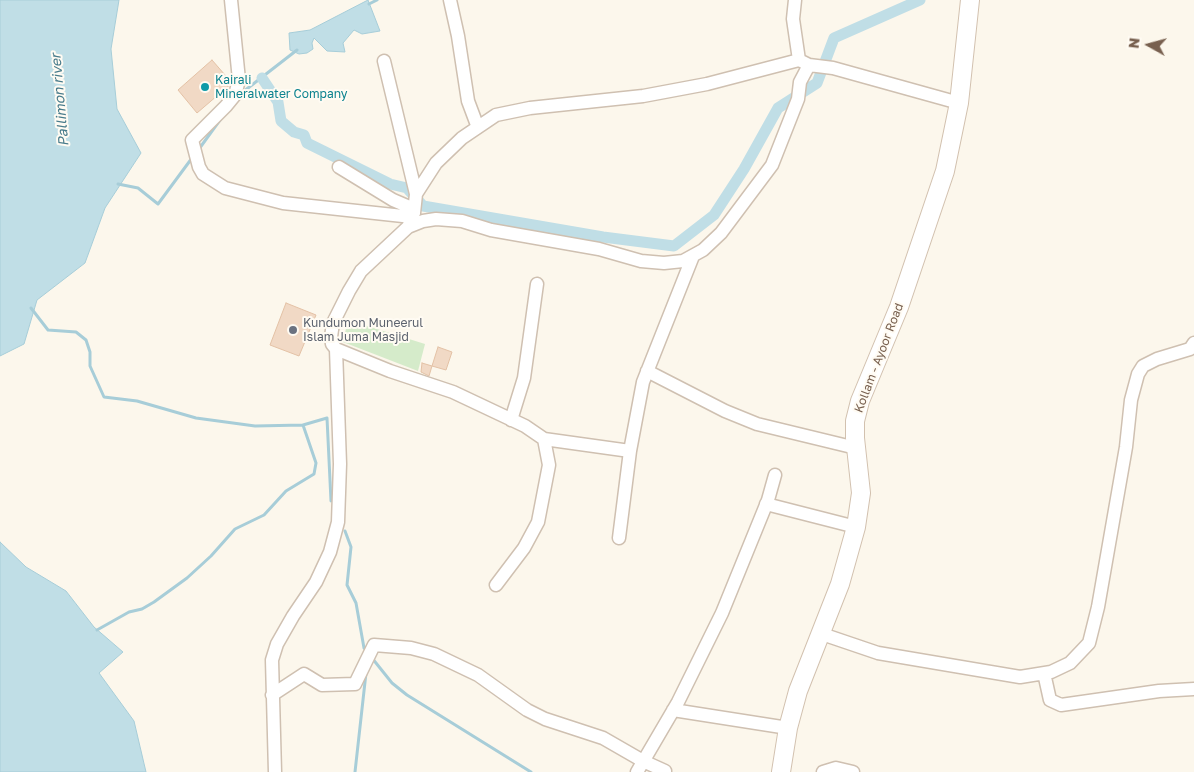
<!DOCTYPE html>
<style>
body{margin:0}
#map{position:relative;width:1194px;height:772px;overflow:hidden;background:#fcf7ec;font-family:"Golos Text",sans-serif}
canvas{display:block}
.north{position:absolute;left:1124px;top:20px;width:50px;height:50px;-webkit-text-stroke:4px #fffbf3;paint-order:stroke;rotate:277deg;font-size:14px;font-weight:700;line-height:20px;text-align:center;color:#78604f}
.north::after{content:'';display:block;margin:auto;width:18px;height:22px;background:#78604f;clip-path:polygon(50% 0,100% 100%,50% 72%,0 100%)}
</style>
<div id="map">
<canvas width="1194" height="772"></canvas>
<div class="north">N</div>
</div>
<script>
const context = document.querySelector('canvas').getContext('2d');
context.lineJoin = 'round';
function fill(path, color) {
  context.fillStyle = color;
  context.fill(path, 'evenodd');
}
function poly(rows) {
  const path = new Path2D();
  for (const r of rows) {
    path.moveTo(r[0], r[1]);
    for (let i = 2; i < r.length; i += 2) path.lineTo(r[i], r[i + 1]);
  }
  return path;
}
function stroke(path, color, width, dash) {
  context.strokeStyle = color;
  context.lineWidth = width;
  context.lineCap = dash ? 'butt' : 'round';
  context.setLineDash(dash || []);
  context.stroke(path);
}
function drawText(font, color, halo, rows, align = 'center') {
  context.font = font + ' "Golos Text",sans-serif';
  context.lineWidth = 4;
  context.setLineDash([]);
  context.textBaseline = 'middle';
  context.strokeStyle = halo;
  context.fillStyle = color;
  for (const [text, x, y, turn = 0] of rows) {
    context.save();
    context.translate(x, y);
    context.rotate((+turn || 0) * Math.PI / 180);
    context.textAlign = isNaN(turn) ? turn : align;
    if (halo) context.strokeText(text, 0, 0);
    context.fillText(text, 0, 0);
    context.restore();
  }
}
fill(poly([
 [348,320,425,344,418,371,343,342]
]), '#d5ebca');
const water = poly([
 [0,0,119,0,111,49,117,109,141,153,105,208,85,263,37,300,24,344,0,356,0,0],
 [368,0,380,31,362,34,354,30,343,43,345,52,327,51,314,38,312,43,313,49,307,53,299,54,290,50,289,33,310,30,368,0],
 [0,542,26,567,66,591,94,627,123,652,99,673,134,721,146,772,0,772,0,542]
]);
fill(water, '#c0dee6');
stroke(water, '#a7cdd8', 1);
stroke(poly([
 [369,4,377,0],
 [239,95,297,50],
 [199,149,220,120],
 [118,184,138,188,158,204,192,158],
 [31,308,48,330,76,332,86,340,90,352,90,366,104,397,137,401,196,418,255,426,303,425,327,418,331,501],
 [345,531,351,547,347,585,356,603,364,648,367,651],
 [97,630,129,612,142,609,154,602,187,578,211,556,235,529,264,515,286,491,314,474,316,463,303,425],
 [372,658,392,683,407,695,531,772],
 [355,772,366,673]
]), '#a7cdd8', 3);
stroke(poly([
 [262,78,278,102,281,121,294,132,304,135,307,143,390,184,407,188,423,206,603,237,674,246,714,215,744,169,778,108,817,83,834,38,920,0]
]), '#c0dee6', 11);
const building = poly([
 [212,60,232,83,197,113,178,90,212,60],
 [286,303,316,315,299,356,270,345,286,303],
 [438,347,452,352,446,370,432,366,438,347],
 [422,363,432,366,429,376,421,372,422,363]
]);
fill(building, '#f1d9c5');
stroke(building, '#e3c1a5', 1);
const minor = poly([
 [231,0,239,80,235,95,226,106,192,140,199,167,203,174,225,188,283,203,412,217],
 [450,0,458,36,468,101,477,125],
 [795,0,793,19,799,60,809,65,833,68,959,103],
 [384,61,416,194],
 [339,167,393,200,414,209],
 [408,227,414,213,416,194,436,163,462,138,496,115,530,108,643,96,707,84,799,60],
 [647,371,725,411,757,424,856,448],
 [511,420,524,378,537,284],
 [544,439,630,451],
 [766,504,856,527],
 [619,538,630,451,643,382,693,256],
 [496,585,524,548,538,522,549,465,544,439,525,426,453,392,390,371,336,349,332,344,331,337,333,323,349,291,361,271,408,227,423,221,436,219,462,221,491,230,599,249,641,261,664,263,683,261,703,250,721,233,772,165,798,99,800,82,809,65],
 [822,634,878,653,1020,677,1051,672,1070,663,1089,643,1098,607,1126,447,1131,400,1138,374,1143,366,1157,359,1190,349,1194,343],
 [1044,673,1050,700,1061,705,1159,691,1194,689],
 [272,695,304,674,322,685,355,684,374,645,411,648,434,654,478,675,527,710,545,719,603,738,643,761,665,771],
 [673,710,788,728],
 [275,772,272,660,277,644,293,616,316,582,330,552,338,522,340,464,336,349],
 [637,772,678,702,722,613,768,500,775,475],
 [823,772,836,768,853,772]
]);
const secondary = poly([
 [781,772,788,728,798,691,840,584,856,527,861,493,855,438,855,421,860,401,899,307,945,171,959,103,970,0]
]);
stroke(minor, '#cfc0b1', 15);
stroke(secondary, '#d2c1af', 20);
stroke(minor, '#fff', 12);
stroke(secondary, '#fff', 18);
for (const [x, y, r, color] of [
 [205,87,5,"#0f9aa8"],
 [293,330,5,"#6b7280"]
]) {
  const dot = new Path2D();
  dot.arc(x, y, r, 0, 2 * Math.PI);
  context.fillStyle = color;
  context.fill(dot);
  stroke(dot, '#fffbf3', 2);
}
drawText('12px', '#0d838f', '#fffbf3', [
 ["Kairali",215,80],
 ["Mineralwater Company",215,94]
], 'left');
drawText('12px', '#5b616d', '#fffbf3', [
 ["Kundumon Muneerul",303,323],
 ["Islam Juma Masjid",303,337]
], 'left');
drawText('12px', '#78604f', '#fffbf3', [
 ["Kollam - Ayoor Road",879,358,-69]
]);
drawText('italic 14px', '#487b8b', '#fffbf3', [
 ["Pallimon river",60,100,-95]
]);
</script>
